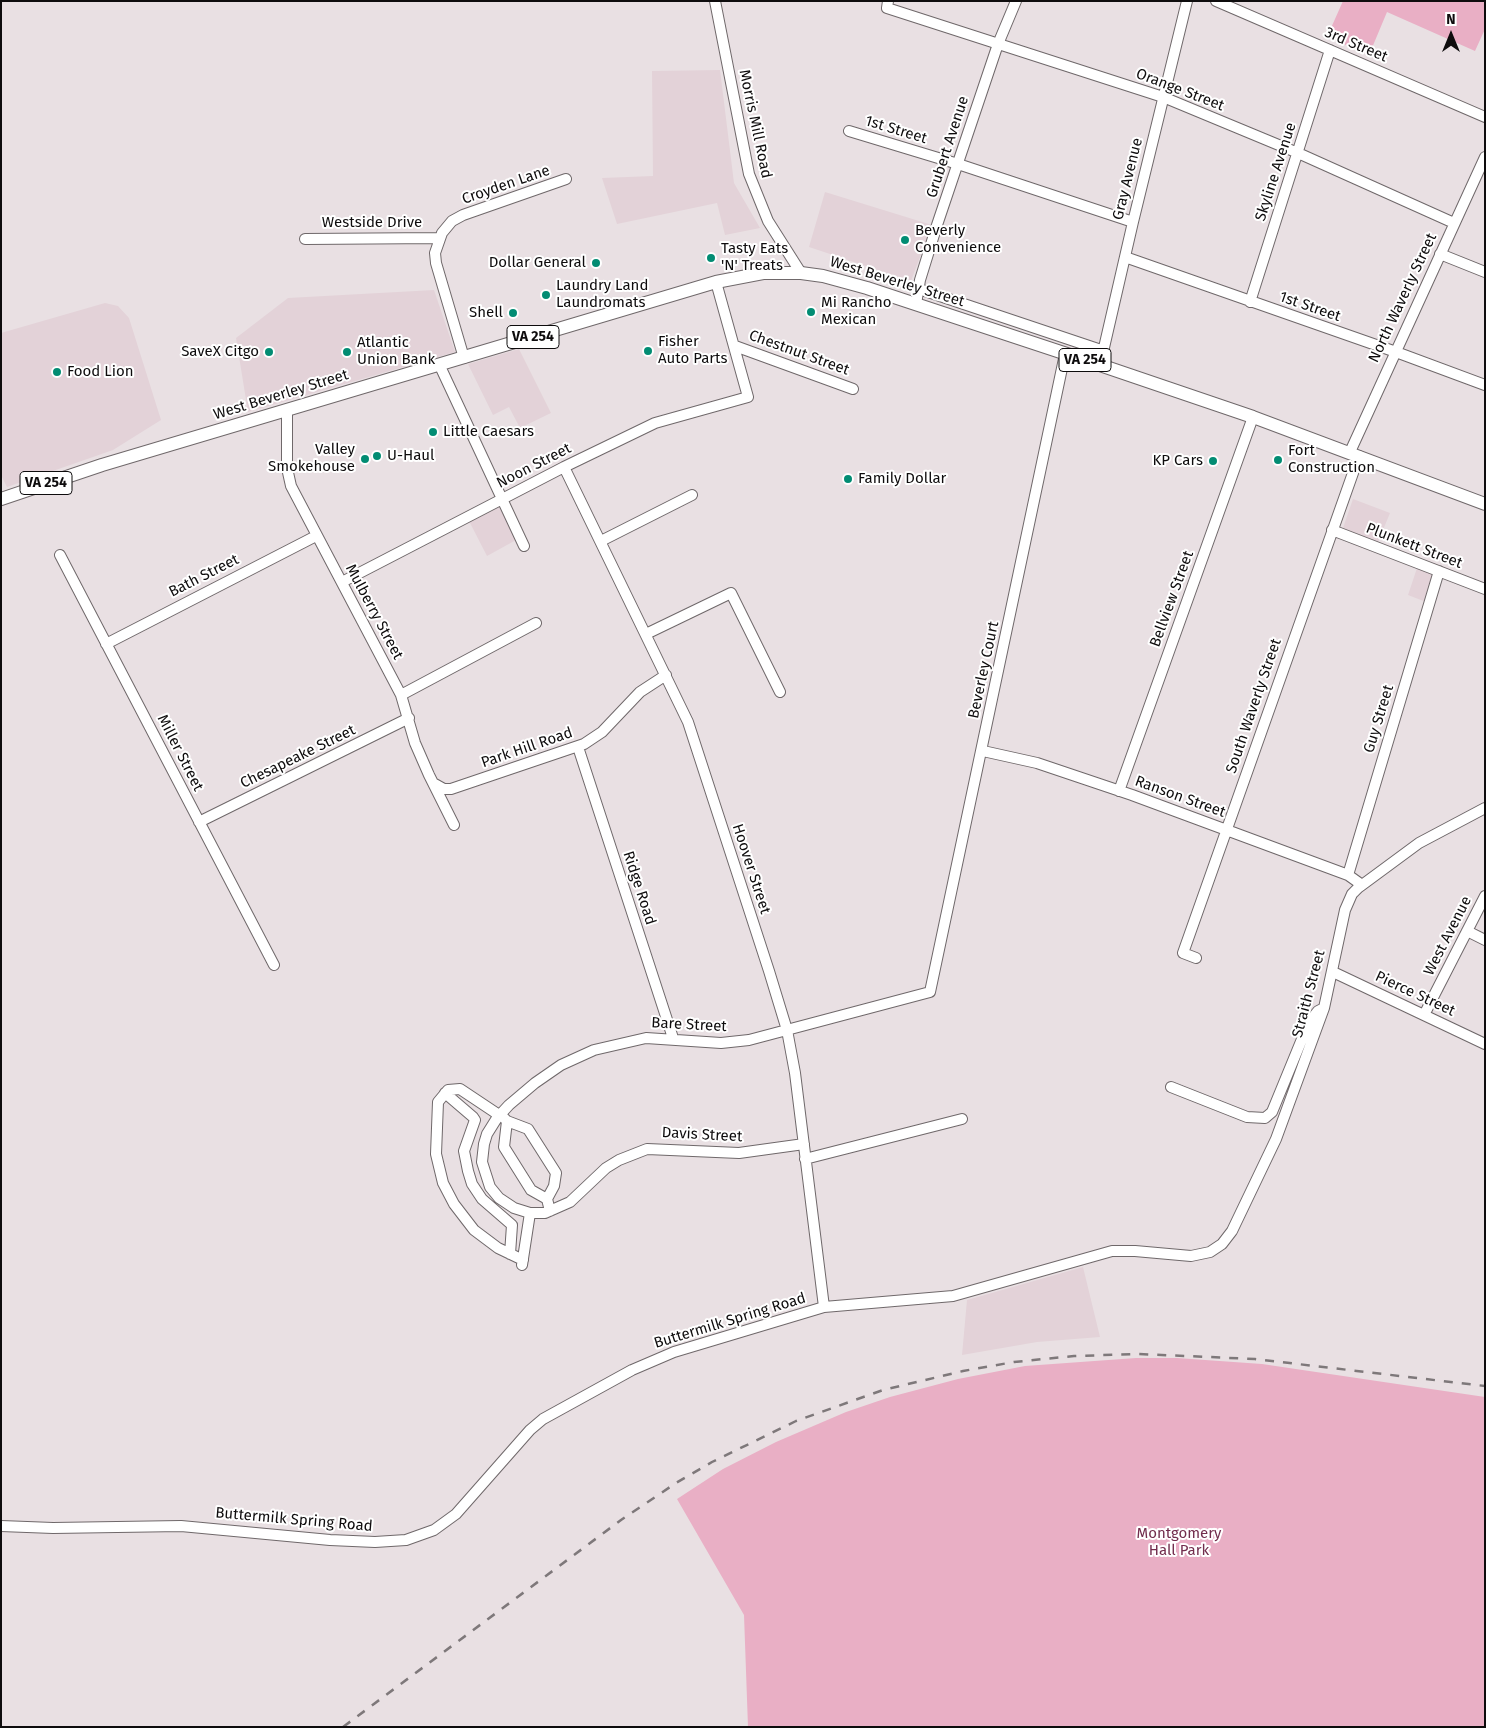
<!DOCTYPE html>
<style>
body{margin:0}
#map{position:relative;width:1486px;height:1728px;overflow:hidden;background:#e9e0e3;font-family:"Fira Sans",sans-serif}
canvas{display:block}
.frame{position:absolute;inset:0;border:2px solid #0e0c0d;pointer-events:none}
.north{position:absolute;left:1426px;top:10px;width:50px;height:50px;-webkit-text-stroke:4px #fff;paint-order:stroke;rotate:0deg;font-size:14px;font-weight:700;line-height:20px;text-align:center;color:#0e0c0d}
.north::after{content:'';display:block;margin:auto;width:18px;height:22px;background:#0e0c0d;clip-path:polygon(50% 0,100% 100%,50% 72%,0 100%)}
</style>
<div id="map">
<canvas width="1486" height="1728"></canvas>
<div class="frame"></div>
<div class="north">N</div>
</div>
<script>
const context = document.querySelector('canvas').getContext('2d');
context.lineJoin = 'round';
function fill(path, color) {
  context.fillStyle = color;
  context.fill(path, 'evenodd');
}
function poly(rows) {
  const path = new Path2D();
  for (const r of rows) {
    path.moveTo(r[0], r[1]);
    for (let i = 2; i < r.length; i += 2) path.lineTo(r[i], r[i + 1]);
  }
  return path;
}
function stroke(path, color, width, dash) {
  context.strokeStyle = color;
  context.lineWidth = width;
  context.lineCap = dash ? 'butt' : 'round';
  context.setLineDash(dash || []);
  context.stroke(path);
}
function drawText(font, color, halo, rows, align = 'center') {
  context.font = font + ' "Fira Sans",sans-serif';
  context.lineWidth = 4;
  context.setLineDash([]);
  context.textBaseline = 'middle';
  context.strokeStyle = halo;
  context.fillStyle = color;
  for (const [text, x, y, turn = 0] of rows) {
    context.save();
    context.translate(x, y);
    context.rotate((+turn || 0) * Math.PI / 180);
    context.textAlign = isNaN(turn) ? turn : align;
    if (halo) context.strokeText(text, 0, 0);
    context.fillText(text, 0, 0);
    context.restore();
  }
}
fill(poly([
 [720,70,734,183,760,228,725,235,717,203,617,224,602,178,653,176,652,71],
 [825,192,932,225,911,281,809,247],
 [434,290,455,352,248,412,236,338,288,298],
 [105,303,118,306,129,318,161,420,113,450,7,487,1,475,1,333],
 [519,349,551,413,520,428,509,407,493,415,468,364],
 [1353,499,1390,513,1378,542,1343,528],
 [499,506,516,540,487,556,469,521],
 [1417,568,1434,574,1426,602,1408,595],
 [1083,1267,1100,1337,1037,1342,962,1355,967,1300]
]), '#e3d2d8');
fill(poly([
 [1343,1,1485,1,1485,29,1475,51,1387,12,1369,55,1327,37],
 [1136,1358,1177,1358,1262,1364,1485,1397,1485,1727,748,1727,744,1615,677,1499,723,1469,776,1442,846,1412,890,1397,958,1379,1025,1366]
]), '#e9afc5');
const minor = poly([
 [715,1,749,174,768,221,801,273],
 [888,1,887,8,1163,97,1298,153,1454,223],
 [1216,1,1485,117],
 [849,131,958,164,1133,222],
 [305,239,439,238],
 [1440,254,1485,272],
 [1125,257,1396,352,1485,385],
 [919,289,1104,351],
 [1250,302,1330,50],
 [916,304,920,280,937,225,998,44,1016,1],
 [735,346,853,389],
 [464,358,436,263,435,253,442,233,452,221,463,215,566,179],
 [439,364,524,546],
 [1100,365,1133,222,1187,1],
 [287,410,287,468,291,486,401,695,415,743,429,775,454,825],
 [1350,452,1485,157],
 [564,467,688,722,769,971,787,1030,795,1073,824,1307],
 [1332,530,1485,589],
 [601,541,692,495],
 [60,555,274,965],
 [342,582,564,467,655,423,748,397,716,282],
 [646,634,731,593,780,692],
 [106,644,316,536],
 [401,695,536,623],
 [578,747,673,1038],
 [983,751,1037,763,1132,795,1348,875,1362,885],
 [435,784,444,789,451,789,584,744,602,732,640,692,666,675],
 [1119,791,1253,417],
 [199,822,409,718],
 [1348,875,1439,571],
 [1467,931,1485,940],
 [1196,958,1183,953,1359,456],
 [1333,972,1485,1044],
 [1424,1015,1485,896],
 [1171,1087,1247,1117,1265,1118,1272,1112,1309,1022,1318,1011,1324,1008],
 [445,1093,473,1117,475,1120,464,1151,468,1171,472,1184,482,1199,512,1225,510,1254],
 [500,1114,507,1121,528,1129,556,1173,554,1186,547,1199,550,1211],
 [499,1115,460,1089,448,1090,438,1102,436,1154,443,1183,454,1204,474,1230,498,1248,523,1260],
 [507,1121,504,1147,531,1190,547,1199],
 [804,1144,739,1153,647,1149,619,1160,606,1168,570,1202,545,1213,530,1213,514,1208,499,1198,490,1187,482,1162,484,1144,487,1134,497,1118,509,1105,535,1083,561,1065,594,1050,646,1038,721,1043,749,1040,930,992,1065,354],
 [805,1159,962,1119],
 [522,1265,530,1213],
 [1,1526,53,1528,181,1526,330,1540,375,1542,406,1540,434,1530,456,1514,530,1430,543,1419,632,1370,674,1352,824,1307,953,1296,1112,1251,1135,1251,1191,1256,1210,1252,1222,1244,1232,1231,1276,1139,1324,1008,1345,910,1352,894,1358,888,1419,843,1485,808]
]);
const major = poly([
 [1,499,102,465,716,282,763,273,801,273,823,276,867,288,1100,365,1253,417,1485,504]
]);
stroke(minor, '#6f686a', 12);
stroke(major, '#6f686a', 14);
stroke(minor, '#fff', 10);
stroke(major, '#fff', 12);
stroke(poly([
 [343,1727,621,1520,676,1483,712,1462,796,1421,883,1390,963,1371,1014,1362,1074,1356,1139,1354,1255,1359,1485,1386]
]), '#7e787a', 2.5, [9, 9]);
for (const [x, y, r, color] of [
 [905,240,5,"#028c73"],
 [711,258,5,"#028c73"],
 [596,263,5,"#028c73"],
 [546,295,5,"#028c73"],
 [811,312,5,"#028c73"],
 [513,313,5,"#028c73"],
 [648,351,5,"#028c73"],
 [269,352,5,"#028c73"],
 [347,352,5,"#028c73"],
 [57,372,5,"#028c73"],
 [433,432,5,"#028c73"],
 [377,456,5,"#028c73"],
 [365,459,5,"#028c73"],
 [1278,460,5,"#028c73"],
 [1213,461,5,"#028c73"],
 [848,479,5,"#028c73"]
]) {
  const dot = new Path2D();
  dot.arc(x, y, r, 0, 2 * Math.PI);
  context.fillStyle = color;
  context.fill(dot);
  stroke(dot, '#fff', 2);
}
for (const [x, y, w] of [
 [533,337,52],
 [1085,360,52],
 [46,483,52]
]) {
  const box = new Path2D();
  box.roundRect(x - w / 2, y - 11.5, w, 23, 4);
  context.fillStyle = '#fff';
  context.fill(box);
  stroke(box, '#0e0c0d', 1);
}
drawText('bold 14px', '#0e0c0d', null, [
 ["VA 254",533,337],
 ["VA 254",1085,360],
 ["VA 254",46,483]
]);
drawText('15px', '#0e0c0d', '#fff', [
 ["3rd Street",1356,45,23],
 ["Orange Street",1180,90,21],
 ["Morris Mill Road",755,124,78],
 ["1st Street",896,130,17],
 ["Grubert Avenue",948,147,-72],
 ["Skyline Avenue",1276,172,-72],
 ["Gray Avenue",1128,179,-76],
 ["Croyden Lane",506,185,-19],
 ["Westside Drive",372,223],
 ["West Beverley Street",897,282,17],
 ["North Waverly Street",1403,298,-65],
 ["1st Street",1310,307,19],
 ["Chestnut Street",799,353,20],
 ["West Beverley Street",281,395,-17],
 ["Noon Street",534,466,-27],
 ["Plunkett Street",1414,546,21],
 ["Bath Street",204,576,-27],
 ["Bellview Street",1172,599,-70],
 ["Mulberry Street",374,612,62],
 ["Beverley Court",984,670,-78],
 ["South Waverly Street",1254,706,-71],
 ["Guy Street",1379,719,-73],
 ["Park Hill Road",527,748,-19],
 ["Miller Street",180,753,63],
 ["Chesapeake Street",298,757,-26],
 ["Ranson Street",1180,797,20],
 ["Hoover Street",751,869,72],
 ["Ridge Road",639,888,72],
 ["West Avenue",1448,936,-63],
 ["Straith Street",1309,994,-75],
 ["Pierce Street",1415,994,25],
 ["Bare Street",689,1025,3],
 ["Davis Street",702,1135,3],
 ["Buttermilk Spring Road",730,1321,-17],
 ["Buttermilk Spring Road",294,1520,5]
]);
drawText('15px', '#0e0c0d', '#fff', [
 ["Beverly",915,231],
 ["Convenience",915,248],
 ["Tasty Eats",721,249],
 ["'N' Treats",721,266],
 ["Dollar General",586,263,"right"],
 ["Laundry Land",556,286],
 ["Laundromats",556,303],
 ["Mi Rancho",821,303],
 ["Mexican",821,320],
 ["Shell",503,313,"right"],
 ["Fisher",658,342],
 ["Auto Parts",658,359],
 ["Atlantic",357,343],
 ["Union Bank",357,360],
 ["SaveX Citgo",259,352,"right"],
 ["Food Lion",67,372],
 ["Little Caesars",443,432],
 ["Valley",355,450,"right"],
 ["Smokehouse",355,467,"right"],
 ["Fort",1288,451],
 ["Construction",1288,468],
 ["U-Haul",387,456],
 ["KP Cars",1203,461,"right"],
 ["Family Dollar",858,479]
], 'left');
drawText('15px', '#722d4d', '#fff', [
 ["Montgomery",1179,1534],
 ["Hall Park",1179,1551]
]);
</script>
